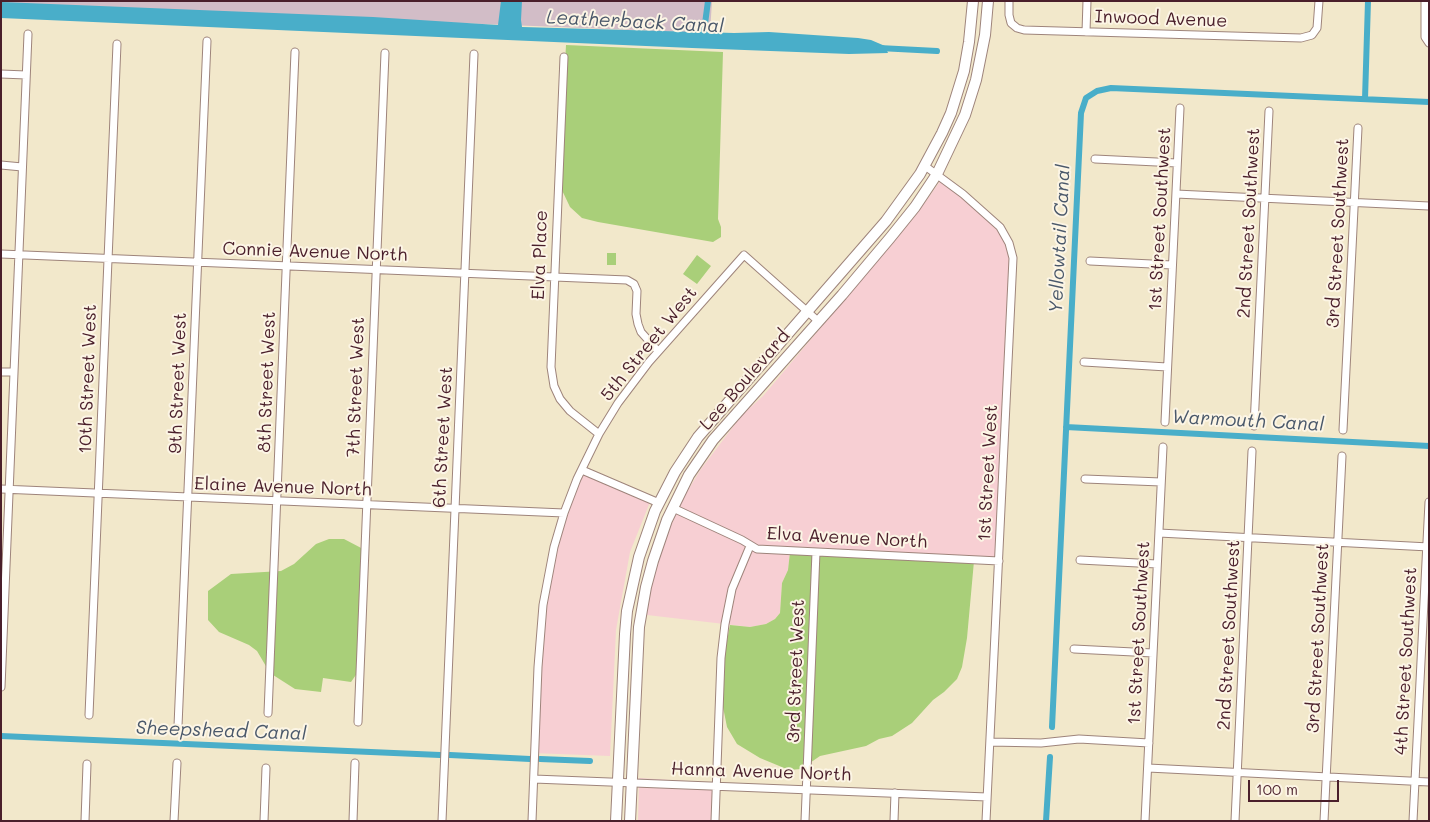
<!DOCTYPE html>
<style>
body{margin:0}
#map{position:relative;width:1430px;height:822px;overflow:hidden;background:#f2e8cb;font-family:Mali,sans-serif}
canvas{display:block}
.frame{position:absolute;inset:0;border:2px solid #4a1f2b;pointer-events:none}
.scale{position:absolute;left:1248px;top:780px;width:91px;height:22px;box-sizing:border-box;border:2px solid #4a1f2b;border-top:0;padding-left:6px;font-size:15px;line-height:18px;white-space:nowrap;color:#4a1f2b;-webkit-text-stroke:4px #fcf5e5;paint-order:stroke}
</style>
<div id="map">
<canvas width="1430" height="822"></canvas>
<div class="frame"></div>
<div class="scale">100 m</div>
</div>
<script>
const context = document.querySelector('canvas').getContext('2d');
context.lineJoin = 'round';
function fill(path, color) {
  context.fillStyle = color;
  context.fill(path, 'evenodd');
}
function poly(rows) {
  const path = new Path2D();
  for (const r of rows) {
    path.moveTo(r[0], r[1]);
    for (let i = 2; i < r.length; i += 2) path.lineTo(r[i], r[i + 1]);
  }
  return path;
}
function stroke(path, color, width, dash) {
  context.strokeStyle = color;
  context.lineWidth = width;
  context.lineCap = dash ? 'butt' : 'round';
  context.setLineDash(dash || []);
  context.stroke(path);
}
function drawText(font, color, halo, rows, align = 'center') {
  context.font = font + ' Mali,sans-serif';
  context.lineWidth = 4;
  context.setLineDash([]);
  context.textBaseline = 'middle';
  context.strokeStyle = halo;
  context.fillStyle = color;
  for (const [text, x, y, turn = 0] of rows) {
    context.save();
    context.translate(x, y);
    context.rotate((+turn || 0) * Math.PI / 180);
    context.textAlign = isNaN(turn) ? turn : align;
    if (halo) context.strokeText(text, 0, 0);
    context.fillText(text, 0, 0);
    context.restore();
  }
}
fill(poly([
 [943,177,1002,233,1013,253,999,562,790,552,788,570,782,583,780,613,775,619,766,624,750,627,647,615,649,596,661,549,682,500,701,469,742,415,763,396,916,215],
 [585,470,650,502,630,552,616,630,610,756,532,753,544,581,568,503],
 [639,778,720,783,718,821,638,821]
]), '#f7cfd3');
fill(poly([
 [1,1,712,1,710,33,3,5,1,5]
]), '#d2bdc7');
fill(poly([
 [566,45,723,52,718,219,721,227,721,237,713,242,598,222,582,218,570,207,560,186,559,174],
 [607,253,616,253,616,265,607,265],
 [697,255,711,266,697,284,683,274],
 [329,539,344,539,365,550,360,669,351,682,323,678,321,692,295,689,270,673,257,651,249,645,219,632,208,620,208,591,231,574,281,571,294,564,316,544],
 [790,552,974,561,967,638,962,667,957,679,944,692,933,700,912,723,892,736,879,739,866,746,820,756,801,769,789,770,760,758,737,744,727,727,723,707,725,651,730,625,750,627,766,624,775,619,780,613,782,583,788,570]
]), '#a9cf79');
fill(poly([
 [501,1,522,1,521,20,522,27,734,33,769,32,858,38,871,40,885,46,888,53,849,54,692,48,1,18,1,2,373,17,498,25]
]), '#49aec9');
stroke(poly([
 [703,39,708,1],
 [879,48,937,51],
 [1365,99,1368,1],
 [1066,427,1429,446],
 [1052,727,1081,113,1086,98,1097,91,1111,88,1429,102],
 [1,736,440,755],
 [450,755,530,759],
 [540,759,590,761],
 [1046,821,1050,757]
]), '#49aec9', 6);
const minor = poly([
 [1009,1,1009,15,1011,23,1017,28,1024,30,1301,38,1312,35,1317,28,1319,1],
 [1425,1,1425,37,1429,43],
 [1086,32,1087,1],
 [564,57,551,367,554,386,560,399,570,411,599,434],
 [1,74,26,75],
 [1095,159,1177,163],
 [1,165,22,167],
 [925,166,963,194,1000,227,1009,243,1013,258,986,821],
 [1176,194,1429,206],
 [1,254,627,280,634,284,637,291,636,314,638,324,641,332,658,351],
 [1090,261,1172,265],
 [1084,362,1167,367],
 [1,372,14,372],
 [1165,422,1180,108],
 [1254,426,1269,111],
 [1343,430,1358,128],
 [582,470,659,503],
 [1085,479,1161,482],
 [1,489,564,513],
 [673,508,742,540,757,549,999,561],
 [1159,533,1429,547],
 [1080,560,1157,564],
 [1074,649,1153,653],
 [1,687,28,34],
 [268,713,295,52],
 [89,715,117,44],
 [358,722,385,53],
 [178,726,207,41],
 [990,742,1041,743,1079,739,1149,743],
 [1148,768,1429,782],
 [534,779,987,797],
 [85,821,87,764],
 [174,821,177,763],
 [264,821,266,768],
 [353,821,355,763],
 [442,821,474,54],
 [532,821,538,667,543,605,554,547,564,513,577,479,599,434,618,403,649,362,744,255,818,321],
 [715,821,721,658,725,624,732,589,750,546],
 [805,821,816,552],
 [894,821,895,793],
 [1145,821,1163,447],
 [1235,821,1252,451],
 [1324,821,1342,456],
 [1413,821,1429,502]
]);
const secondary = poly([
 [616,821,625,634,627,611,639,557,655,511,675,472,698,437,886,221,920,174,942,133,951,113,964,71,969,42,973,1],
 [630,821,639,627,646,587,653,561,667,520,689,475,713,440,842,295,890,238,915,207,937,174,965,115,976,80,985,35,988,1]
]);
stroke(minor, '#9e847b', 9);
stroke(secondary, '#9e847b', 12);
stroke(minor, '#fff', 7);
stroke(secondary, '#fff', 10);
drawText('18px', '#4a1f2b', '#fcf5e5', [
 ["Inwood Avenue",1161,19,2],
 ["1st Street Southwest",1160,219,-87],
 ["2nd Street Southwest",1249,223,-87],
 ["3rd Street Southwest",1338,233,-87],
 ["Connie Avenue North",315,252,2],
 ["Elva Place",540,255,-88],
 ["5th Street West",649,344,-51],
 ["10th Street West",88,379,-88],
 ["Lee Boulevard",745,380,-49],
 ["8th Street West",267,382,-88],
 ["9th Street West",178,383,-88],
 ["7th Street West",356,387,-88],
 ["6th Street West",443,437,-87],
 ["1st Street West",988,473,-87],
 ["Elaine Avenue North",283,487,2],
 ["Elva Avenue North",847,538,3],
 ["1st Street Southwest",1139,633,-87],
 ["2nd Street Southwest",1229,635,-87],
 ["3rd Street Southwest",1318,638,-87],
 ["4th Street Southwest",1406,661,-87],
 ["3rd Street West",796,671,-88],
 ["Hanna Avenue North",761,772,2]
]);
drawText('italic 19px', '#4a586a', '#fcf5e5', [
 ["Leatherback Canal",635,22,3],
 ["Yellowtail Canal",1060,239,-87],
 ["Warmouth Canal",1248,421,3],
 ["Sheepshead Canal",221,731,2]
]);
</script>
